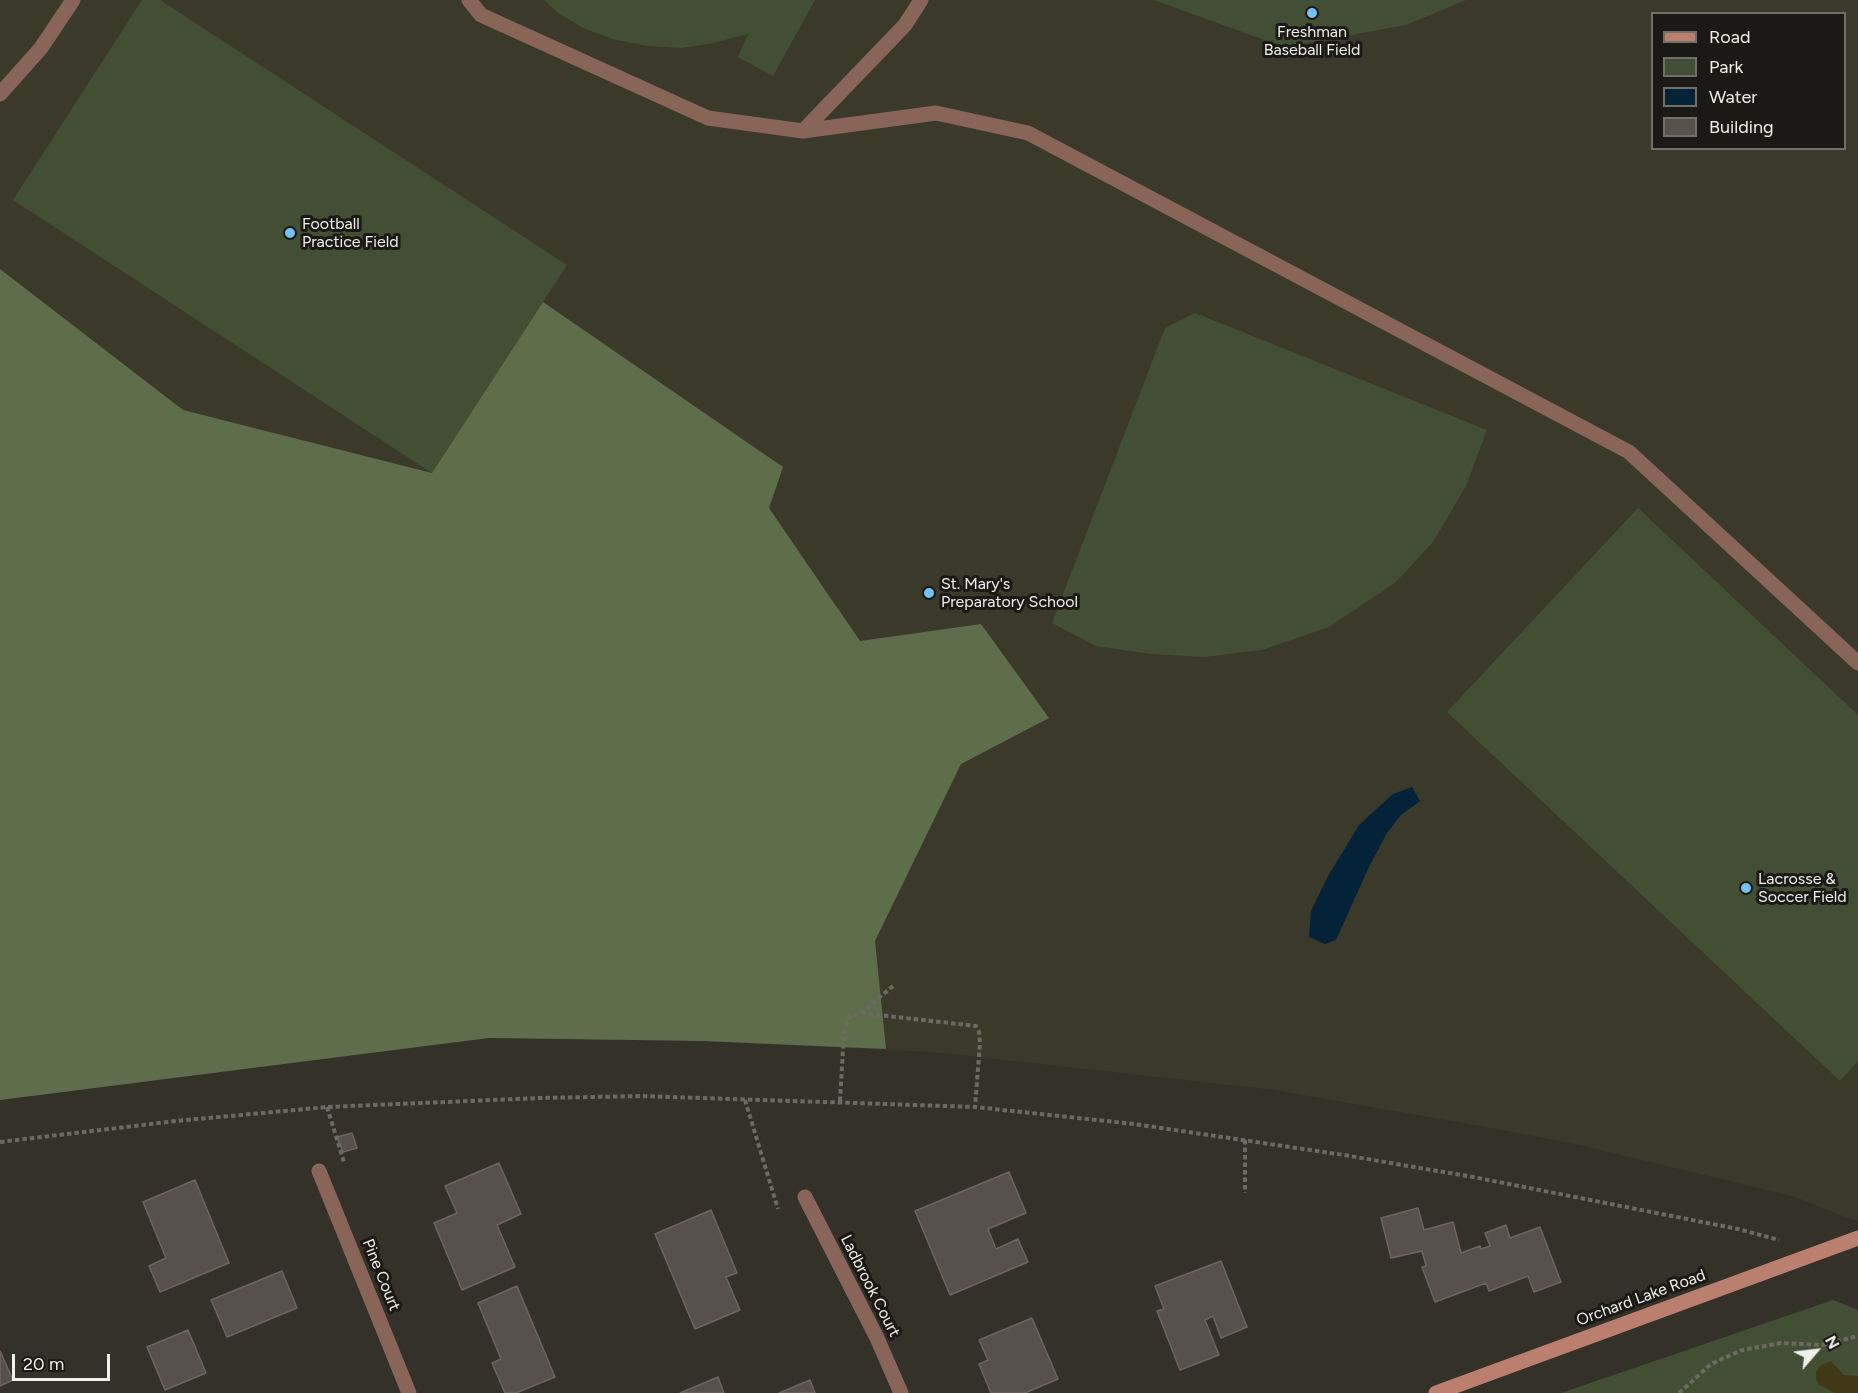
<!DOCTYPE html>
<style>
body{margin:0}
#map{position:relative;width:1858px;height:1393px;overflow:hidden;background:#333128;font-family:Figtree,sans-serif}
canvas{display:block}
.legend{position:absolute;left:1651px;top:12px;width:195px;height:138px;box-sizing:border-box;background:#1a1915;border:2px solid #706f6a;margin:0;padding:8px 10px;list-style:none;font-size:18px;color:#f0f0ea}
.legend li{display:flex;align-items:center;gap:12px;height:30px}
.legend b{width:30px;border:2px solid #706f6a}
.north{position:absolute;left:1786px;top:1321px;width:60px;height:60px;-webkit-text-stroke:4px #1a1915;paint-order:stroke;rotate:62deg;font-size:16px;font-weight:700;line-height:24px;text-align:center;color:#f0f0ea}
.north::after{content:'';display:block;margin:auto;width:21px;height:27px;background:#f0f0ea;clip-path:polygon(50% 0,100% 100%,50% 72%,0 100%)}
.scale{position:absolute;left:12px;top:1354px;width:98px;height:27px;box-sizing:border-box;border:3px solid #f0f0ea;border-top:0;padding-left:8px;font-size:18px;line-height:21px;white-space:nowrap;color:#f0f0ea;-webkit-text-stroke:4px #1a1915;paint-order:stroke}
</style>
<div id="map">
<canvas width="1858" height="1393"></canvas>
<ul class="legend">
<li><b style="height:8px;background:#ba7f6e"></b>Road</li>
<li><b style="height:16px;background:#434f34"></b>Park</li>
<li><b style="height:16px;background:#042338"></b>Water</li>
<li><b style="height:16px;background:#58504a"></b>Building</li>
</ul>
<div class="north">N</div>
<div class="scale">20 m</div>
</div>
<script>
const context = document.querySelector('canvas').getContext('2d');
context.lineJoin = 'round';
function fill(path, color) {
  context.fillStyle = color;
  context.fill(path, 'evenodd');
}
function poly(rows) {
  const path = new Path2D();
  for (const r of rows) {
    path.moveTo(r[0], r[1]);
    for (let i = 2; i < r.length; i += 2) path.lineTo(r[i], r[i + 1]);
  }
  return path;
}
function stroke(path, color, width, dash) {
  context.strokeStyle = color;
  context.lineWidth = width;
  context.lineCap = dash ? 'butt' : 'round';
  context.setLineDash(dash || []);
  context.stroke(path);
}
function drawText(font, color, halo, rows, align = 'center') {
  context.font = font + ' Figtree,sans-serif';
  context.lineWidth = 6;
  context.setLineDash([]);
  context.textBaseline = 'middle';
  context.strokeStyle = halo;
  context.fillStyle = color;
  for (const [text, x, y, turn = 0] of rows) {
    context.save();
    context.translate(x, y);
    context.rotate((+turn || 0) * Math.PI / 180);
    context.textAlign = isNaN(turn) ? turn : align;
    if (halo) context.strokeText(text, 0, 0);
    context.fillText(text, 0, 0);
    context.restore();
  }
}
fill(poly([
 [0,0,1858,0,1858,1222,1795,1197,1580,1145,1486,1127,1274,1090,932,1052,703,1041,489,1038,0,1100],
 [1652,14,1844,14,1844,148,1652,148]
]), '#3b392a');
fill(poly([
 [142,0,160,0,567,265,432,473,13,200],
 [544,0,815,0,773,76,738,57,748,34,709,44,681,48,647,46,613,39,583,28,557,12],
 [1154,0,1466,0,1406,25,1284,47],
 [1195,313,1487,430,1466,486,1433,542,1395,583,1329,627,1262,650,1204,657,1151,654,1096,646,1052,623,1165,328],
 [1638,508,1858,715,1858,1061,1840,1081,1447,712],
 [1833,1300,1858,1310,1858,1393,1561,1393]
]), '#434f34');
fill(poly([
 [0,269,183,410,432,473,543,302,783,467,769,508,860,641,981,624,1049,718,961,764,875,941,886,1049,703,1041,489,1038,0,1100]
]), '#5e6d4c');
fill(poly([
 [1831,1361,1844,1375,1858,1376,1858,1393,1835,1393,1819,1385,1816,1379,1816,1372,1820,1366]
]), '#413818');
fill(poly([
 [1412,787,1420,801,1401,815,1387,833,1368,869,1336,940,1325,944,1309,937,1311,911,1328,876,1359,825,1393,794]
]), '#042338');
const building = poly([
 [352,1133,357,1148,343,1152,337,1137,352,1133],
 [499,1163,521,1214,497,1225,515,1267,462,1290,434,1223,457,1213,445,1186,499,1163],
 [1009,1172,1026,1213,988,1229,996,1249,1018,1239,1028,1262,950,1295,915,1211,1009,1172],
 [195,1180,229,1263,160,1292,149,1266,166,1258,143,1202,195,1180],
 [1418,1208,1424,1230,1453,1222,1461,1253,1480,1246,1481,1249,1490,1246,1485,1233,1506,1225,1510,1238,1540,1227,1561,1282,1534,1292,1528,1276,1489,1291,1486,1283,1435,1302,1422,1267,1426,1266,1422,1251,1391,1258,1381,1218,1418,1208],
 [711,1210,737,1273,726,1277,740,1310,695,1329,655,1234,711,1210],
 [1221,1261,1247,1327,1221,1338,1213,1316,1205,1320,1219,1355,1180,1370,1157,1311,1164,1309,1155,1286,1221,1261],
 [282,1271,297,1308,227,1337,211,1300,282,1271],
 [517,1286,555,1377,516,1393,505,1393,492,1363,501,1359,478,1303,517,1286],
 [1032,1318,1058,1379,1025,1393,991,1393,979,1364,988,1360,979,1340,1032,1318],
 [188,1330,206,1373,165,1390,147,1347,188,1330],
 [0,1351,13,1380,0,1386,0,1351],
 [718,1377,724,1393,680,1393,718,1377],
 [810,1380,815,1393,779,1393,810,1380]
]);
fill(building, '#58504a');
stroke(building, '#6d655e', 1.5);
stroke(poly([
 [861,1013,893,986],
 [745,1100,778,1209],
 [840,1101,844,1032,850,1017,861,1013,976,1026,979,1032,980,1043,975,1107],
 [327,1107,344,1162],
 [1245,1140,1245,1193],
 [0,1142,176,1121,327,1107,540,1098,642,1096,975,1107,1134,1124,1344,1155,1473,1177,1738,1229,1779,1240],
 [1679,1393,1711,1364,1742,1350,1781,1343,1822,1345,1858,1336]
]), '#6c6a62', 4, [4.5, 3]);
stroke(poly([
 [469,0,481,15,708,118,803,131,936,113,1028,133,1629,452,1858,663],
 [0,94,41,48,73,0],
 [803,131,905,25,921,0]
]), '#896459', 15);
stroke(poly([
 [319,1171,409,1393],
 [805,1197,877,1338,901,1393]
]), '#896459', 15);
stroke(poly([
 [1436,1393,1858,1238]
]), '#ba7f6e', 15);
for (const [x, y, r, color] of [
 [1312,13,6,"#76c0f7"],
 [290,233,6,"#76c0f7"],
 [929,593,6,"#76c0f7"],
 [1746,888,6,"#76c0f7"]
]) {
  const dot = new Path2D();
  dot.arc(x, y, r, 0, 2 * Math.PI);
  context.fillStyle = color;
  context.fill(dot);
  stroke(dot, '#1a1915', 2);
}
drawText('16px', '#f0f0ea', '#1a1915', [
 ["Freshman",1312,32,"center"],
 ["Baseball Field",1312,50,"center"],
 ["Football",302,224],
 ["Practice Field",302,242],
 ["St. Mary's",941,584],
 ["Preparatory School",941,602],
 ["Lacrosse &",1758,879],
 ["Soccer Field",1758,897]
], 'left');
drawText('16px', '#f0f0ea', '#1a1915', [
 ["Pine Court",381,1275,68],
 ["Ladbrook Court",870,1286,63],
 ["Orchard Lake Road",1641,1298,-20]
]);
</script>
